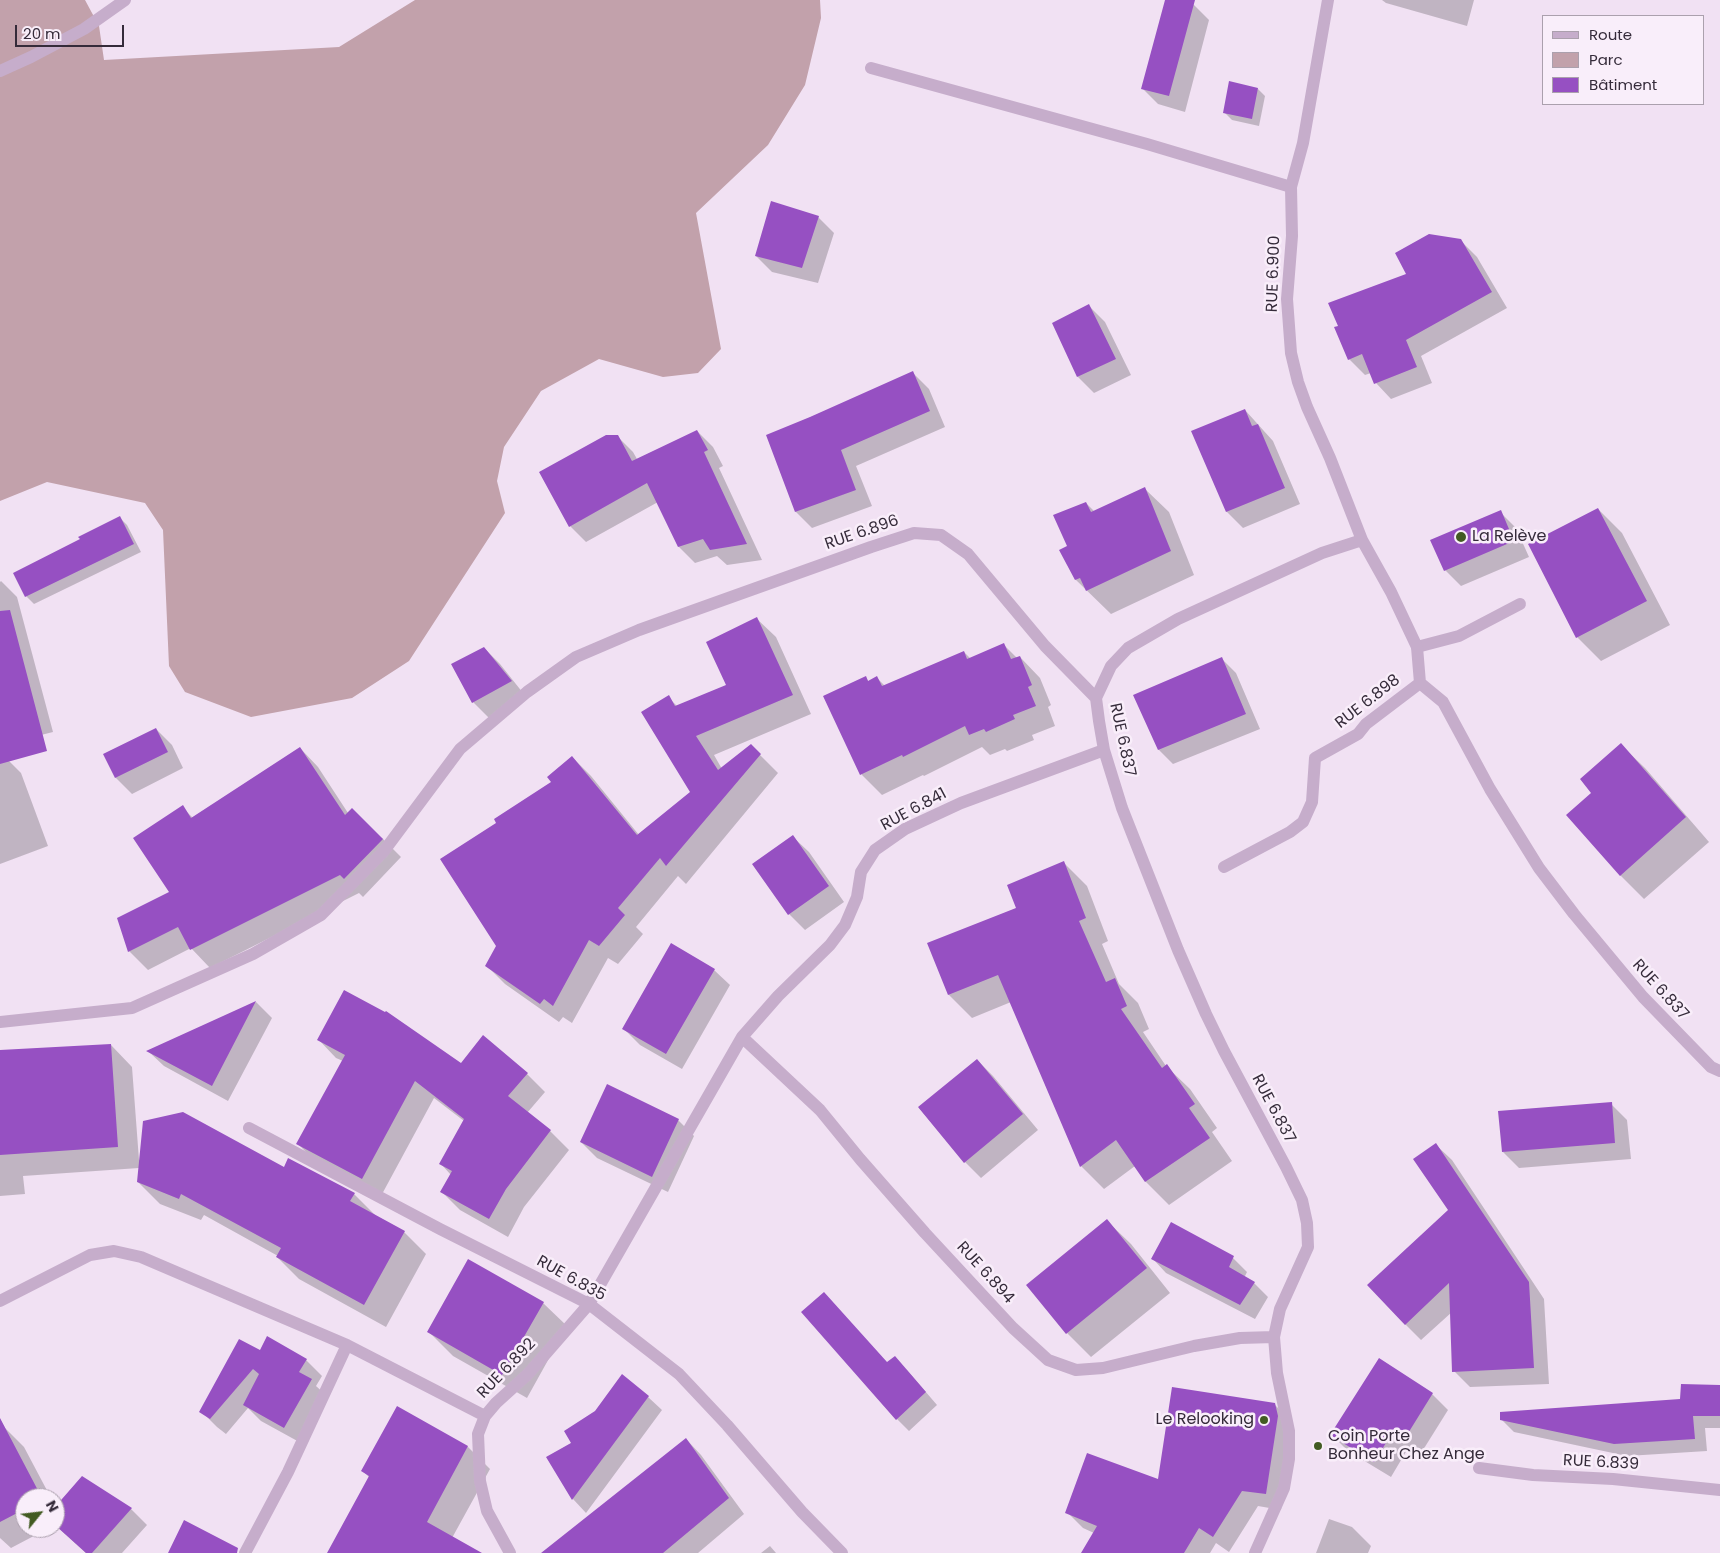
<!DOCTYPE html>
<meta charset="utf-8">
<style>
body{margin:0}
#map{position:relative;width:1720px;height:1553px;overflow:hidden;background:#f1e1f3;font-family:Poppins,sans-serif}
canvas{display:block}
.legend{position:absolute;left:1542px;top:15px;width:162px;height:90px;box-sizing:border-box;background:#f9eefa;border:1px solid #aba0ad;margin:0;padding:6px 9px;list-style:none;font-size:15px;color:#352b3a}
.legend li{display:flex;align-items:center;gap:10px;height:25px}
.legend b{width:25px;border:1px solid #aba0ad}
.north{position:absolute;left:15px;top:1488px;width:50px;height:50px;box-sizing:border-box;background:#f9eefa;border:1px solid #aba0ad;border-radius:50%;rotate:61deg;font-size:14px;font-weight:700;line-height:20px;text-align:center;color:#352b3a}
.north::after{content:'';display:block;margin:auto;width:18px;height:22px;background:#425b22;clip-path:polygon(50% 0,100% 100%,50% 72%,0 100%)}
.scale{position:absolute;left:15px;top:25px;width:109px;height:22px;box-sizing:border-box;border:2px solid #352b3a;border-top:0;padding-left:6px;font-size:15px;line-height:18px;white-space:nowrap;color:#352b3a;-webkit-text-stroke:4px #f9eefa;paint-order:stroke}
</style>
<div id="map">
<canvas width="1720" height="1553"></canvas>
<ul class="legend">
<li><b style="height:6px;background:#c6adcb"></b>Route</li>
<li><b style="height:14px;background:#c2a1ab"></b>Parc</li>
<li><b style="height:14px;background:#9650c2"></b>Bâtiment</li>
</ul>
<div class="north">N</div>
<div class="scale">20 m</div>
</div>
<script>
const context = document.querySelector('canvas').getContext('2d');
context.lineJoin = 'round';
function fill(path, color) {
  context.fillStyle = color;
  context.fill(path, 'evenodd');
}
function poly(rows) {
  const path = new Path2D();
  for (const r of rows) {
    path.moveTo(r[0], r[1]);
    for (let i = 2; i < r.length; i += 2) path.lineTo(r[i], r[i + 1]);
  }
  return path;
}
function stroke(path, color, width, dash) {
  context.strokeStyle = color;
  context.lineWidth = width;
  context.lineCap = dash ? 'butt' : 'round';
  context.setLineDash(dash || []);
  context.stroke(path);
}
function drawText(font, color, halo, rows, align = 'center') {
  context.font = font + ' Poppins,sans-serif';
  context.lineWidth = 5;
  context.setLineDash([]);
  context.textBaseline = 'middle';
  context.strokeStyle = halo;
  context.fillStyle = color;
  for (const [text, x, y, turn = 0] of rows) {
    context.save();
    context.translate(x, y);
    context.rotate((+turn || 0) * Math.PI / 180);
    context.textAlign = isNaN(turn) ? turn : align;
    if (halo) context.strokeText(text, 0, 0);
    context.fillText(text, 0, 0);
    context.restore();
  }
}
fill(poly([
 [0,0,85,0,99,26,104,60,339,47,415,0,820,0,821,18,805,85,768,145,696,213,721,349,698,373,663,377,599,359,541,391,504,447,497,481,505,513,409,661,352,698,251,717,185,692,169,666,163,530,145,503,47,482,0,501]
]), '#c2a1ab');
fill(poly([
 [1166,0,1179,0,1193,4,1209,20,1185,112,1158,104,1142,88],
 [1382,0,1474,0,1467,26,1386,3],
 [1258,89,1265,96,1259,126,1232,120,1224,112],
 [818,217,834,233,818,283,772,272,756,256],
 [1461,241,1477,257,1507,308,1421,356,1432,383,1391,399,1376,383,1371,373,1365,375,1349,359],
 [1089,306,1105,322,1131,375,1094,393,1078,377],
 [913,373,929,389,945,427,856,466,872,506,812,528,796,512,767,436],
 [1245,410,1273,441,1300,504,1243,528,1227,512,1193,432],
 [697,431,713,447,723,466,719,468,762,560,727,565,717,556,695,563,679,547,658,502,586,542,570,526,617,436,633,452,637,459],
 [1145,489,1169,512,1194,575,1111,614,1076,580,1061,550,1069,547,1086,503,1095,512],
 [1598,509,1622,533,1670,625,1601,661,1577,637],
 [1500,512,1516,528,1529,557,1461,586,1445,570],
 [119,517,127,525,141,552,34,604,26,596,81,540],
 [1,581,17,597,53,732,33,737,0,671,0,582],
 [757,619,776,637,811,714,714,755,722,769,751,746,778,773,686,884,678,876,636,927,643,934,618,964,608,958,572,1023,563,1017,559,1022,505,984,486,965,498,946,498,823,553,782,572,757,591,776,639,835,692,792,668,697,678,707,727,686],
 [1004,645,1017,658,1020,657,1040,678,1051,705,1048,707,1055,726,1032,735,1034,740,1007,751,1005,749,990,755,982,747,924,776,923,775,882,795,862,775,824,696,866,678,869,682,877,678,885,686,964,652,971,659],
 [484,648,500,664,527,698,489,718,473,702],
 [1222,659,1236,673,1260,729,1173,764,1159,750,1135,695],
 [156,729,172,745,183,768,132,794,116,778,105,755],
 [1621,745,1645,768,1709,842,1644,899,1620,875,1593,793],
 [300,748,318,767,348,813,383,839,401,857,363,897,359,893,210,968,191,948,148,970,129,951,171,892,182,807,193,818],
 [0,752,21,773,48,846,0,864],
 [793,837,809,852,844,902,805,930,789,914],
 [1064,863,1087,886,1108,941,1102,944,1119,984,1138,1003,1149,1029,1143,1032,1166,1066,1190,1089,1217,1128,1212,1132,1232,1161,1169,1205,1146,1182,1135,1166,1104,1189,1081,1166,1011,1002,972,1018,949,995,929,944,1017,908],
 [714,970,730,985,682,1069,640,1045,624,1029],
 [256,1002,272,1018,228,1101,164,1066,148,1051],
 [318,1039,461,1065,527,1074,545,1092,527,1113,550,1131,569,1150,524,1207,508,1237,460,1210,442,1192,451,1175,441,1164,464,1121,434,1098,381,1196,316,1162,298,1144,343,1061,336,1058],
 [111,1045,132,1067,139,1160,284,1169,354,1194,377,1217,404,1232,426,1254,386,1327,299,1279,277,1257,278,1256,204,1215,201,1220,160,1204,138,1182,139,1168,23,1176,25,1194,0,1196,0,1068],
 [977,1060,993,1076,1038,1130,981,1178,965,1162,919,1108],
 [1611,1104,1627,1120,1631,1159,1519,1168,1503,1152],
 [678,1120,694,1136,668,1192,597,1158,581,1142],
 [1436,1145,1452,1160,1544,1299,1549,1384,1470,1387,1454,1371,1452,1312,1421,1340,1405,1324,1449,1211],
 [1107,1221,1131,1244,1170,1293,1091,1357,1067,1333],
 [1233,1258,1247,1272,1244,1278,1254,1283,1268,1297,1255,1319,1166,1273,1153,1259],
 [543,1303,567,1326,527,1398,453,1356,429,1332],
 [260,1352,306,1360,322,1376,316,1386,327,1396,301,1443,261,1421,248,1408,226,1434,217,1427,201,1411],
 [888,1363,907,1370,937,1405,909,1431,897,1419],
 [1720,1386,1720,1428,1705,1428,1707,1451,1627,1456,1514,1432,1501,1419,1682,1400],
 [1432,1394,1448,1410,1418,1458,1407,1450,1391,1477,1348,1451,1332,1435],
 [648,1397,662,1410,586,1513,573,1499,548,1457],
 [1274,1404,1291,1421,1293,1432,1281,1510,1258,1506,1229,1552,1216,1543,1210,1553,1083,1553,1094,1533,1083,1528,1067,1512,1159,1480],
 [398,1408,468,1447,490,1469,452,1538,470,1553,328,1553,370,1478,363,1471],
 [0,1419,5,1428,24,1447,51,1498,25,1498,25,1528,49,1528,11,1548,0,1538],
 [686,1439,701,1455,744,1514,698,1553,579,1553],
 [55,1505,56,1507,131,1509,147,1525,122,1553,86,1553,55,1525],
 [1329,1519,1352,1527,1371,1546,1368,1553,1316,1553],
 [770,1546,776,1553,761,1553]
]), '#0003');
fill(poly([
 [1165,0,1195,0,1169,96,1141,89],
 [1229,81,1258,88,1252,119,1223,113],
 [771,201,819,216,802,268,755,256],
 [1429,234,1461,239,1492,292,1406,340,1417,367,1374,384,1362,354,1348,360,1334,327,1338,326,1328,303,1406,274,1395,253],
 [1089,304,1116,359,1077,377,1052,323],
 [913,371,930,411,841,450,856,490,795,512,766,435,810,417],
 [1245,409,1252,426,1258,424,1285,488,1226,512,1191,431],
 [697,430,708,450,704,452,747,544,710,550,703,539,678,547,647,483,569,527,539,472,606,435,618,435,632,461],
 [1145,487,1171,551,1086,591,1080,578,1075,580,1059,550,1067,546,1053,515,1086,502,1091,512],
 [1598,508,1647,601,1576,638,1528,544],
 [1501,510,1514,541,1444,571,1430,540],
 [120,516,134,544,25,597,13,573,80,539,78,537],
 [10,610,47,751,0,764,0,611],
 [757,617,793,695,696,736,718,770,751,744,761,754,666,866,660,858,618,908,625,915,599,946,589,940,553,1006,544,999,540,1004,485,966,496,946,440,859,496,823,494,819,551,782,547,777,572,756,637,835,690,792,641,712,669,695,675,706,726,685,706,642],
 [1004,643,1011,659,1020,656,1032,685,1028,687,1036,706,1013,715,1015,719,986,732,984,729,969,735,965,726,903,757,902,755,860,775,823,696,866,676,868,681,877,676,882,686,964,651,967,659],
 [484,647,512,681,472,703,451,664],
 [1222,657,1246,714,1158,750,1133,695],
 [156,728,168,752,115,778,103,754],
 [1621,743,1686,817,1620,876,1566,815,1591,793,1580,779],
 [300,747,345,815,352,808,383,839,344,879,340,875,190,950,178,927,128,952,117,918,169,892,133,838,183,805,191,818],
 [793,835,829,886,788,915,752,864],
 [1064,861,1086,918,1079,921,1106,982,1115,978,1127,1006,1121,1009,1162,1068,1167,1064,1195,1104,1189,1108,1210,1138,1145,1182,1116,1140,1080,1167,998,975,948,995,927,943,1016,908,1007,885],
 [671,943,715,969,666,1054,622,1029],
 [344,990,385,1012,386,1011,461,1063,483,1035,528,1073,508,1096,551,1130,506,1189,489,1219,440,1192,452,1171,439,1164,464,1119,415,1081,362,1179,296,1144,345,1055,317,1040],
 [256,1001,212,1086,146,1051],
 [111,1044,118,1147,0,1155,0,1050],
 [977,1059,1023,1114,964,1163,918,1107],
 [607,1084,679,1119,652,1177,580,1142],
 [1612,1102,1615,1143,1502,1152,1498,1111],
 [183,1112,284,1167,288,1158,355,1193,350,1201,405,1231,364,1305,276,1257,281,1248,181,1194,179,1199,137,1182,143,1121],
 [1436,1143,1529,1282,1534,1368,1452,1372,1449,1283,1405,1325,1367,1285,1448,1210,1413,1159],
 [1107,1219,1147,1268,1066,1334,1026,1285],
 [1171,1222,1234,1256,1229,1267,1255,1282,1240,1305,1151,1259],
 [468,1259,544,1302,502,1375,427,1332],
 [824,1292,887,1362,895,1356,926,1392,896,1420,801,1312],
 [267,1336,307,1359,299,1372,312,1379,284,1428,243,1405,259,1374,253,1369,210,1419,199,1412,239,1339,260,1350],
 [1379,1358,1433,1393,1402,1443,1391,1435,1374,1462,1330,1435],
 [622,1374,649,1396,572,1500,546,1457,571,1443,564,1431,595,1411],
 [1681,1384,1720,1385,1720,1416,1693,1416,1695,1439,1614,1444,1500,1420,1500,1412,1680,1399],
 [1172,1387,1275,1403,1278,1416,1266,1494,1242,1491,1213,1537,1199,1528,1184,1553,1081,1553,1097,1526,1065,1513,1087,1453,1158,1479],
 [397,1406,468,1446,427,1522,482,1553,327,1553,369,1476,361,1471],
 [0,1418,42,1498,25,1498,25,1509,0,1522],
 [686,1438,729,1498,663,1553,541,1553],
 [82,1476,132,1508,92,1553,86,1553,55,1525,55,1507],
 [184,1520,238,1548,237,1553,168,1553]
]), '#9650c2');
stroke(poly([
 [1417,647,1459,636,1520,604]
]), '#c6adcb', 12);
stroke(poly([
 [1328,0,1303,143,1291,187,1292,236,1287,299,1291,353,1298,382,1307,407,1330,458,1362,540],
 [871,68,1147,144,1291,187],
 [0,71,31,57,84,29,125,0],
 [1224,867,1290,832,1303,822,1312,802,1315,758,1358,734,1366,724,1420,683],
 [0,1022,132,1008,253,954,321,915,384,851,460,749,527,692,576,657,639,630,871,547,914,533,941,535,968,554,1045,646,1096,698],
 [742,1037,820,1110,860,1159,925,1233,1013,1328,1048,1360,1076,1370,1103,1368,1194,1346,1240,1338,1274,1337],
 [249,1128,440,1229,589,1304,679,1374,727,1425,802,1512,842,1553],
 [0,1301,90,1255,114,1251,141,1257,347,1345,485,1416],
 [1479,1468,1533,1475,1613,1479,1720,1490],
 [245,1553,288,1472,347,1345],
 [510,1553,487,1511,480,1481,478,1434,485,1416,496,1403,528,1374,589,1304,742,1037,778,996,830,945,845,925,857,897,861,872,875,850,905,829,961,803,1104,750],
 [1255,1553,1284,1488,1289,1459,1289,1431,1277,1373,1274,1337,1280,1309,1308,1247,1307,1223,1302,1200,1286,1167,1224,1051,1206,1014,1178,950,1122,808,1104,750,1099,721,1096,698,1111,666,1128,648,1178,619,1322,553,1362,540,1391,592,1417,647,1420,683,1443,702,1490,789,1539,868,1574,914,1643,997,1711,1067,1720,1071]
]), '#c6adcb', 12);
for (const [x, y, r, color] of [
 [1461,537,6,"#425b22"],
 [1264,1420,5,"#425b22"],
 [1318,1446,5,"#425b22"]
]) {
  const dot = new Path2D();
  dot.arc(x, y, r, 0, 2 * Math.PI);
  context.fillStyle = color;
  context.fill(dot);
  stroke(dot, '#f9eefa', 2);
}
drawText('16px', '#352b3a', '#f9eefa', [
 ["RUE 6.900",1274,274,-88],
 ["RUE 6.896",862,533,-19],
 ["RUE 6.898",1368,702,-38],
 ["RUE 6.837",1122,740,78],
 ["RUE 6.841",914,810,-28],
 ["RUE 6.837",1660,990,48],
 ["RUE 6.837",1273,1109,62],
 ["RUE 6.894",985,1273,48],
 ["RUE 6.835",571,1279,29],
 ["RUE 6.892",507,1369,-46],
 ["RUE 6.839",1601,1463,3]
]);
drawText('16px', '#352b3a', '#f9eefa', [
 ["La Relève",1472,537],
 ["Le Relooking",1254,1420,"right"],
 ["Coin Porte",1328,1437],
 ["Bonheur Chez Ange",1328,1455]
], 'left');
</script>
